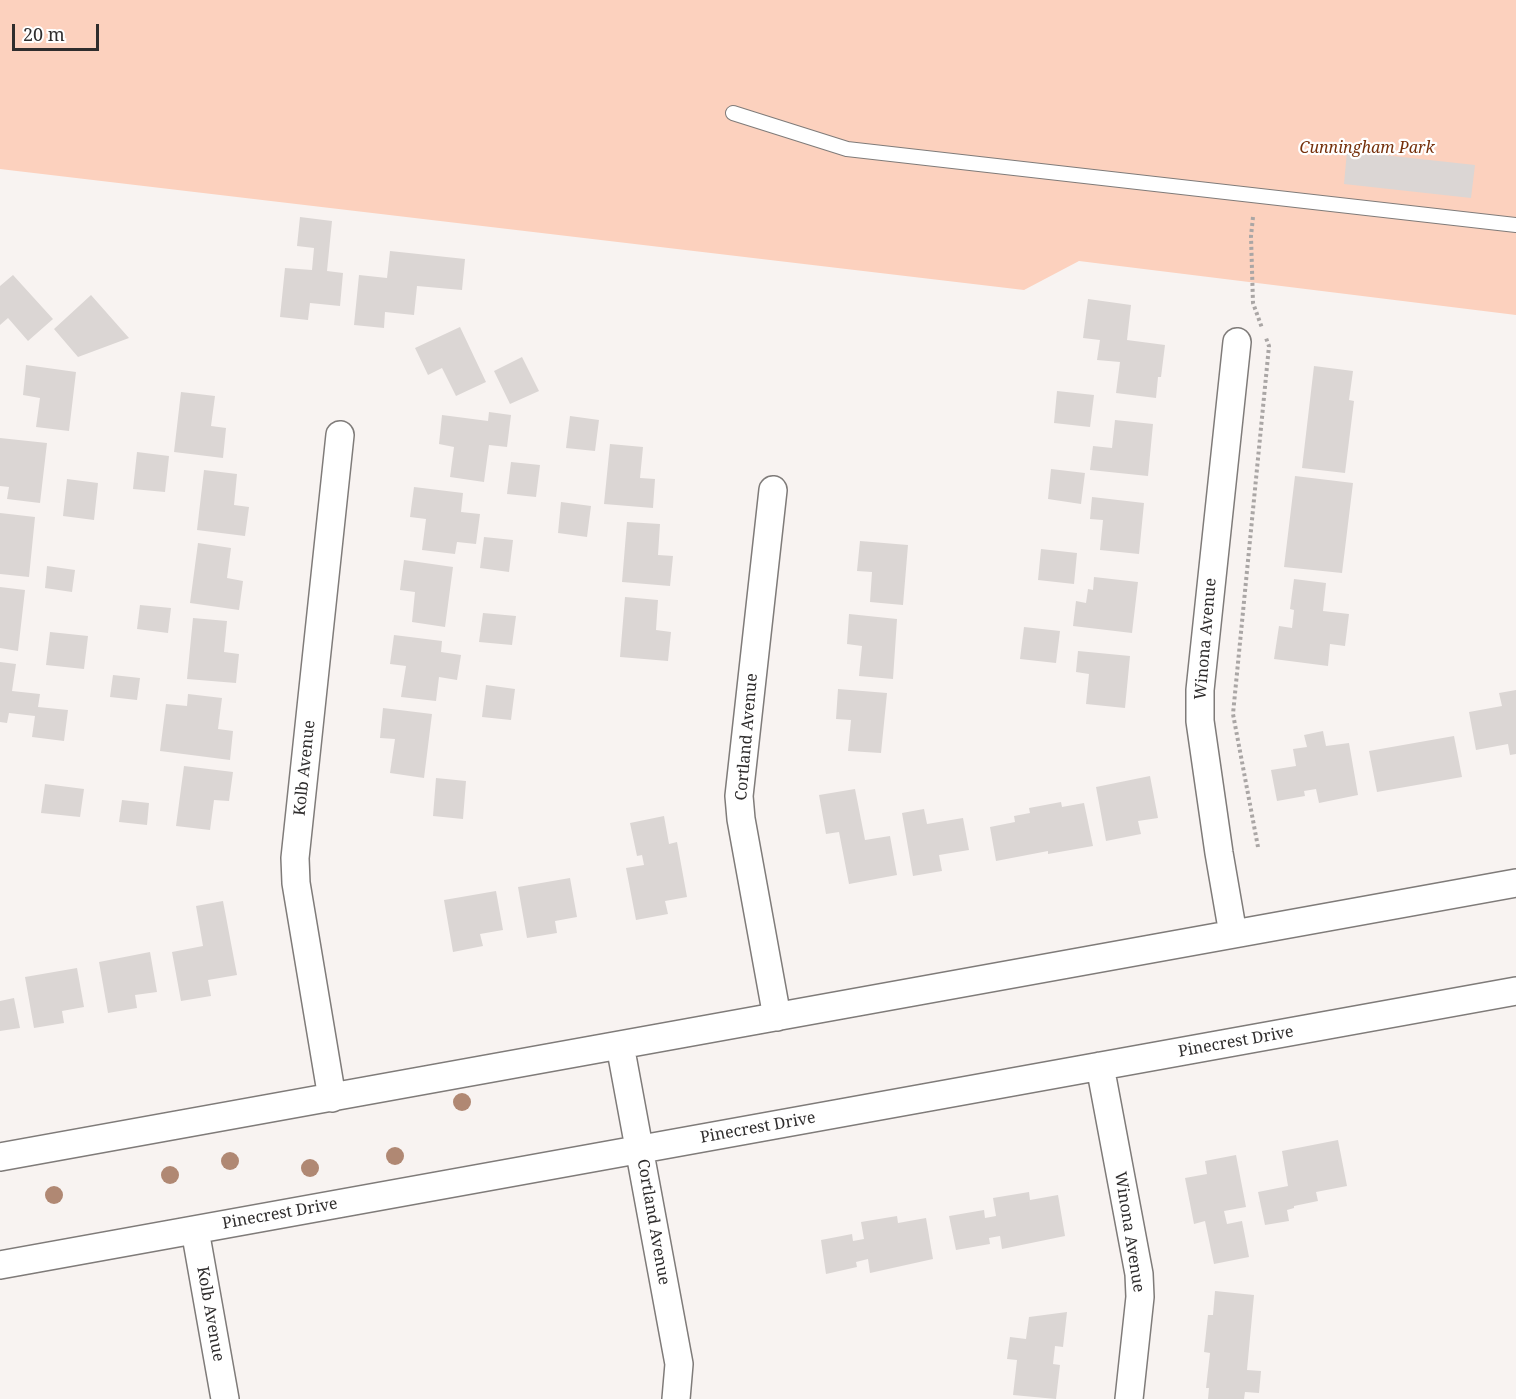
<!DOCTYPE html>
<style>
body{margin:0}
#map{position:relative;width:1516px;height:1399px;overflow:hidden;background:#f8f3f1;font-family:"Noto Serif",serif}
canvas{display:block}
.scale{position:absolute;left:12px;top:24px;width:87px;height:27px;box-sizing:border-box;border:3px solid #2f2d2d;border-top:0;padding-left:8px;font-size:18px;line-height:21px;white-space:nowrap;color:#2f2d2d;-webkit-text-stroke:4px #fff;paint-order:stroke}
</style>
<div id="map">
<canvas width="1516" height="1399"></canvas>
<div class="scale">20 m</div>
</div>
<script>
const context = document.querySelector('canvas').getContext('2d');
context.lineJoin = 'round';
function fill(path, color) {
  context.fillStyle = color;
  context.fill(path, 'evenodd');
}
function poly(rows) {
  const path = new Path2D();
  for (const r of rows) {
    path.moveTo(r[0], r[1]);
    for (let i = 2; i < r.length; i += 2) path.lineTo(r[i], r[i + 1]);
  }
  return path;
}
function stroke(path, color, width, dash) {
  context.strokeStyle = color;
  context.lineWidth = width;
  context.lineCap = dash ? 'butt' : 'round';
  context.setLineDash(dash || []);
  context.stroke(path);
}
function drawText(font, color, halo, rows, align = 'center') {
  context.font = font + ' "Noto Serif",serif';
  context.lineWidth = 4.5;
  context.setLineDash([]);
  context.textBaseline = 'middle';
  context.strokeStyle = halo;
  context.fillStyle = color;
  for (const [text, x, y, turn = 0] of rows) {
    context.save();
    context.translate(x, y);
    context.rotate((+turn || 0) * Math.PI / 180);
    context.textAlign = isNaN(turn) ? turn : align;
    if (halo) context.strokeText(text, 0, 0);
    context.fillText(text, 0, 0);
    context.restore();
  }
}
fill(poly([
 [0,0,1516,0,1516,315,1079,261,1024,290,0,169]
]), '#fcd1be');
fill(poly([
 [1347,151,1475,165,1471,198,1344,184],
 [300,217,332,221,327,271,343,273,340,306,310,303,308,320,280,317,285,268,312,270,314,248,297,246],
 [390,251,465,259,462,290,417,286,414,315,385,312,384,328,354,325,359,275,387,278],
 [13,275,53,319,28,341,8,318,0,325,0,286],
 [91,295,129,338,78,357,54,329],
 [1088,299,1131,305,1127,340,1165,345,1161,377,1158,377,1156,398,1116,393,1120,362,1097,360,1100,340,1083,338],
 [460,327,486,382,456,396,442,368,428,375,415,348],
 [522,357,539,391,510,404,494,371],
 [26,365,76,372,69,431,36,427,40,398,23,395],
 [1314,366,1353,371,1349,400,1354,401,1345,473,1302,468],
 [1057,391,1094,395,1090,427,1054,423],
 [181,392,215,396,211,426,226,428,223,458,174,452],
 [489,412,511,415,507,447,489,445,484,482,450,477,454,447,439,444,442,415,488,421],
 [570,416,599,420,595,451,566,448],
 [1115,420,1153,424,1148,476,1090,470,1093,446,1112,448],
 [0,438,47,443,40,503,7,499,9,487,0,486],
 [610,444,643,447,640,478,655,479,653,508,604,504],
 [137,452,169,456,165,492,133,489],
 [511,462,540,465,536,497,507,494],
 [1051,469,1085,473,1081,504,1048,499],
 [204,470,237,474,234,505,249,507,245,536,197,530],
 [1295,476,1353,483,1342,573,1284,567],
 [67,479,98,483,94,520,63,516],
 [414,487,463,493,461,512,480,514,476,544,457,542,455,554,422,550,426,519,410,517],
 [1092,497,1144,503,1139,554,1100,550,1103,520,1090,519],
 [561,502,591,506,587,537,558,533],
 [0,513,35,517,29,577,0,574],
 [627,522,660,524,658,555,673,556,670,586,622,582],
 [484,537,513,540,509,572,480,568],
 [860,541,908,545,903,605,870,602,872,572,857,571],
 [198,543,231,548,227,578,243,581,239,610,190,603],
 [1041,549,1077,553,1074,584,1038,580],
 [404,560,453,567,445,627,412,622,415,592,400,590],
 [47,566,75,570,72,592,45,588],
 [1094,577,1138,582,1132,633,1073,626,1076,601,1086,603,1088,589,1093,590],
 [1294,579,1326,583,1323,611,1349,614,1345,646,1330,644,1328,666,1274,659,1279,626,1292,628,1294,610,1290,609],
 [0,587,25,590,18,651,0,648],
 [625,597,658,600,656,630,671,632,668,661,620,657],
 [140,605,171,608,168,633,137,629],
 [483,613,516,616,512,645,479,642],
 [849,614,897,619,893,679,859,676,862,646,847,644],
 [193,618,227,621,224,652,239,654,236,683,187,679],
 [1024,627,1060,631,1056,663,1020,659],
 [50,632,88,636,84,669,46,665],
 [394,635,442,641,441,652,461,655,457,680,439,677,436,701,401,697,406,666,390,664],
 [1078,651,1130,656,1125,708,1086,704,1089,674,1076,672],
 [0,662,16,664,12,691,40,694,38,707,68,710,64,741,32,737,35,716,9,713,7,723,0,722],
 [113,675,140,678,137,700,110,697],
 [486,685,515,689,511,720,482,717],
 [838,689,887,693,881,753,848,751,851,720,836,719],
 [1516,690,1516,754,1510,755,1508,744,1476,750,1469,712,1502,706,1499,693],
 [188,694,222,698,218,729,233,731,230,760,160,751,166,704,187,706],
 [383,708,432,714,424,778,390,773,395,739,380,738],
 [1323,731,1326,746,1349,743,1358,795,1319,803,1316,789,1304,791,1305,796,1277,801,1271,770,1296,766,1293,749,1307,747,1304,735],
 [1454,736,1462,777,1377,792,1369,751],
 [184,766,233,772,229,801,214,800,210,830,176,826],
 [1150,776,1158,818,1138,821,1141,834,1106,841,1096,787],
 [436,778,466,781,463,819,433,816],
 [45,784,84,789,80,817,41,813],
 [855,789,865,840,890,836,897,875,849,884,839,832,826,834,819,795],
 [122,800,149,803,147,825,119,822],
 [1061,802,1062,807,1084,803,1093,846,1048,854,1048,851,996,861,990,827,1015,822,1014,816,1030,813,1029,808],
 [924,809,927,824,963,818,969,850,939,855,942,871,913,876,902,813],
 [664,816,669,844,677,842,687,897,665,901,668,914,636,920,626,868,644,865,642,855,637,856,630,823],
 [570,878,577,917,555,921,557,933,527,938,518,887],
 [496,891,503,930,480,934,483,946,453,952,444,900],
 [223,901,237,975,208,980,211,996,181,1001,172,952,203,946,196,906],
 [150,952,157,992,135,995,137,1008,108,1013,99,962],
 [77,968,84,1007,62,1011,64,1023,34,1028,25,977],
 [14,998,20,1028,0,1031,0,1001],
 [1338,1140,1347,1186,1316,1192,1318,1201,1294,1206,1294,1208,1287,1210,1289,1221,1265,1225,1258,1192,1288,1186,1282,1151],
 [1236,1155,1246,1207,1224,1211,1227,1224,1242,1221,1249,1257,1214,1264,1205,1221,1194,1224,1185,1178,1207,1174,1205,1161],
 [1029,1192,1030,1200,1058,1195,1065,1236,1002,1249,1000,1236,989,1238,990,1244,956,1250,949,1216,984,1210,985,1218,996,1216,993,1198],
 [897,1216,898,1223,926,1218,933,1259,870,1273,868,1259,856,1262,857,1267,826,1274,821,1240,852,1234,853,1241,864,1239,861,1222],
 [1215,1291,1254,1295,1247,1370,1261,1371,1259,1393,1245,1392,1244,1399,1208,1399,1209,1388,1206,1388,1210,1353,1204,1352,1208,1315,1213,1315],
 [1067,1312,1063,1347,1055,1346,1053,1364,1060,1365,1056,1399,1013,1395,1017,1360,1007,1359,1010,1337,1026,1339,1029,1317]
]), '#dbd6d4');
const service = poly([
 [733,113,847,149,1516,225]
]);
const minor = poly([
 [773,490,739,796,741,819,777,1017],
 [1233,934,1219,853,1200,721,1200,690,1237,342],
 [620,1045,679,1364,676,1399],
 [1100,1066,1139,1274,1140,1297,1129,1399],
 [332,1098,296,883,295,858,340,435],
 [0,1157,1516,883],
 [195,1230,225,1399],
 [0,1265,1516,991]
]);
stroke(service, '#7f7b79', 16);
stroke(minor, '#7f7b79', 30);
stroke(poly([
 [1253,217,1251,236,1253,303,1262,328],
 [1258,847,1233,714,1269,346,1266,338]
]), '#aaa6a5', 4, [3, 3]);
stroke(service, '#fff', 14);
stroke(minor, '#fff', 27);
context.fillStyle = '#b08873';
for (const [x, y] of [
 [462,1102],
 [395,1156],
 [230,1161],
 [310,1168],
 [170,1175],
 [54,1195]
]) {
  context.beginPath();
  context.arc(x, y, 9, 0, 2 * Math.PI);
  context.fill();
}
drawText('italic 16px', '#76310c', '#fff', [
 ["Cunningham Park",1367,148]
]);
drawText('16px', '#2f2d2d', '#fff', [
 ["Winona Avenue",1206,639,-85],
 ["Cortland Avenue",747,737,-85],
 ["Kolb Avenue",305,768,-84],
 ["Pinecrest Drive",1236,1042,-10],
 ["Pinecrest Drive",758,1128,-10],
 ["Pinecrest Drive",280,1214,-10],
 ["Cortland Avenue",653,1222,80],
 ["Winona Avenue",1129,1232,81],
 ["Kolb Avenue",210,1314,80]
]);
</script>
